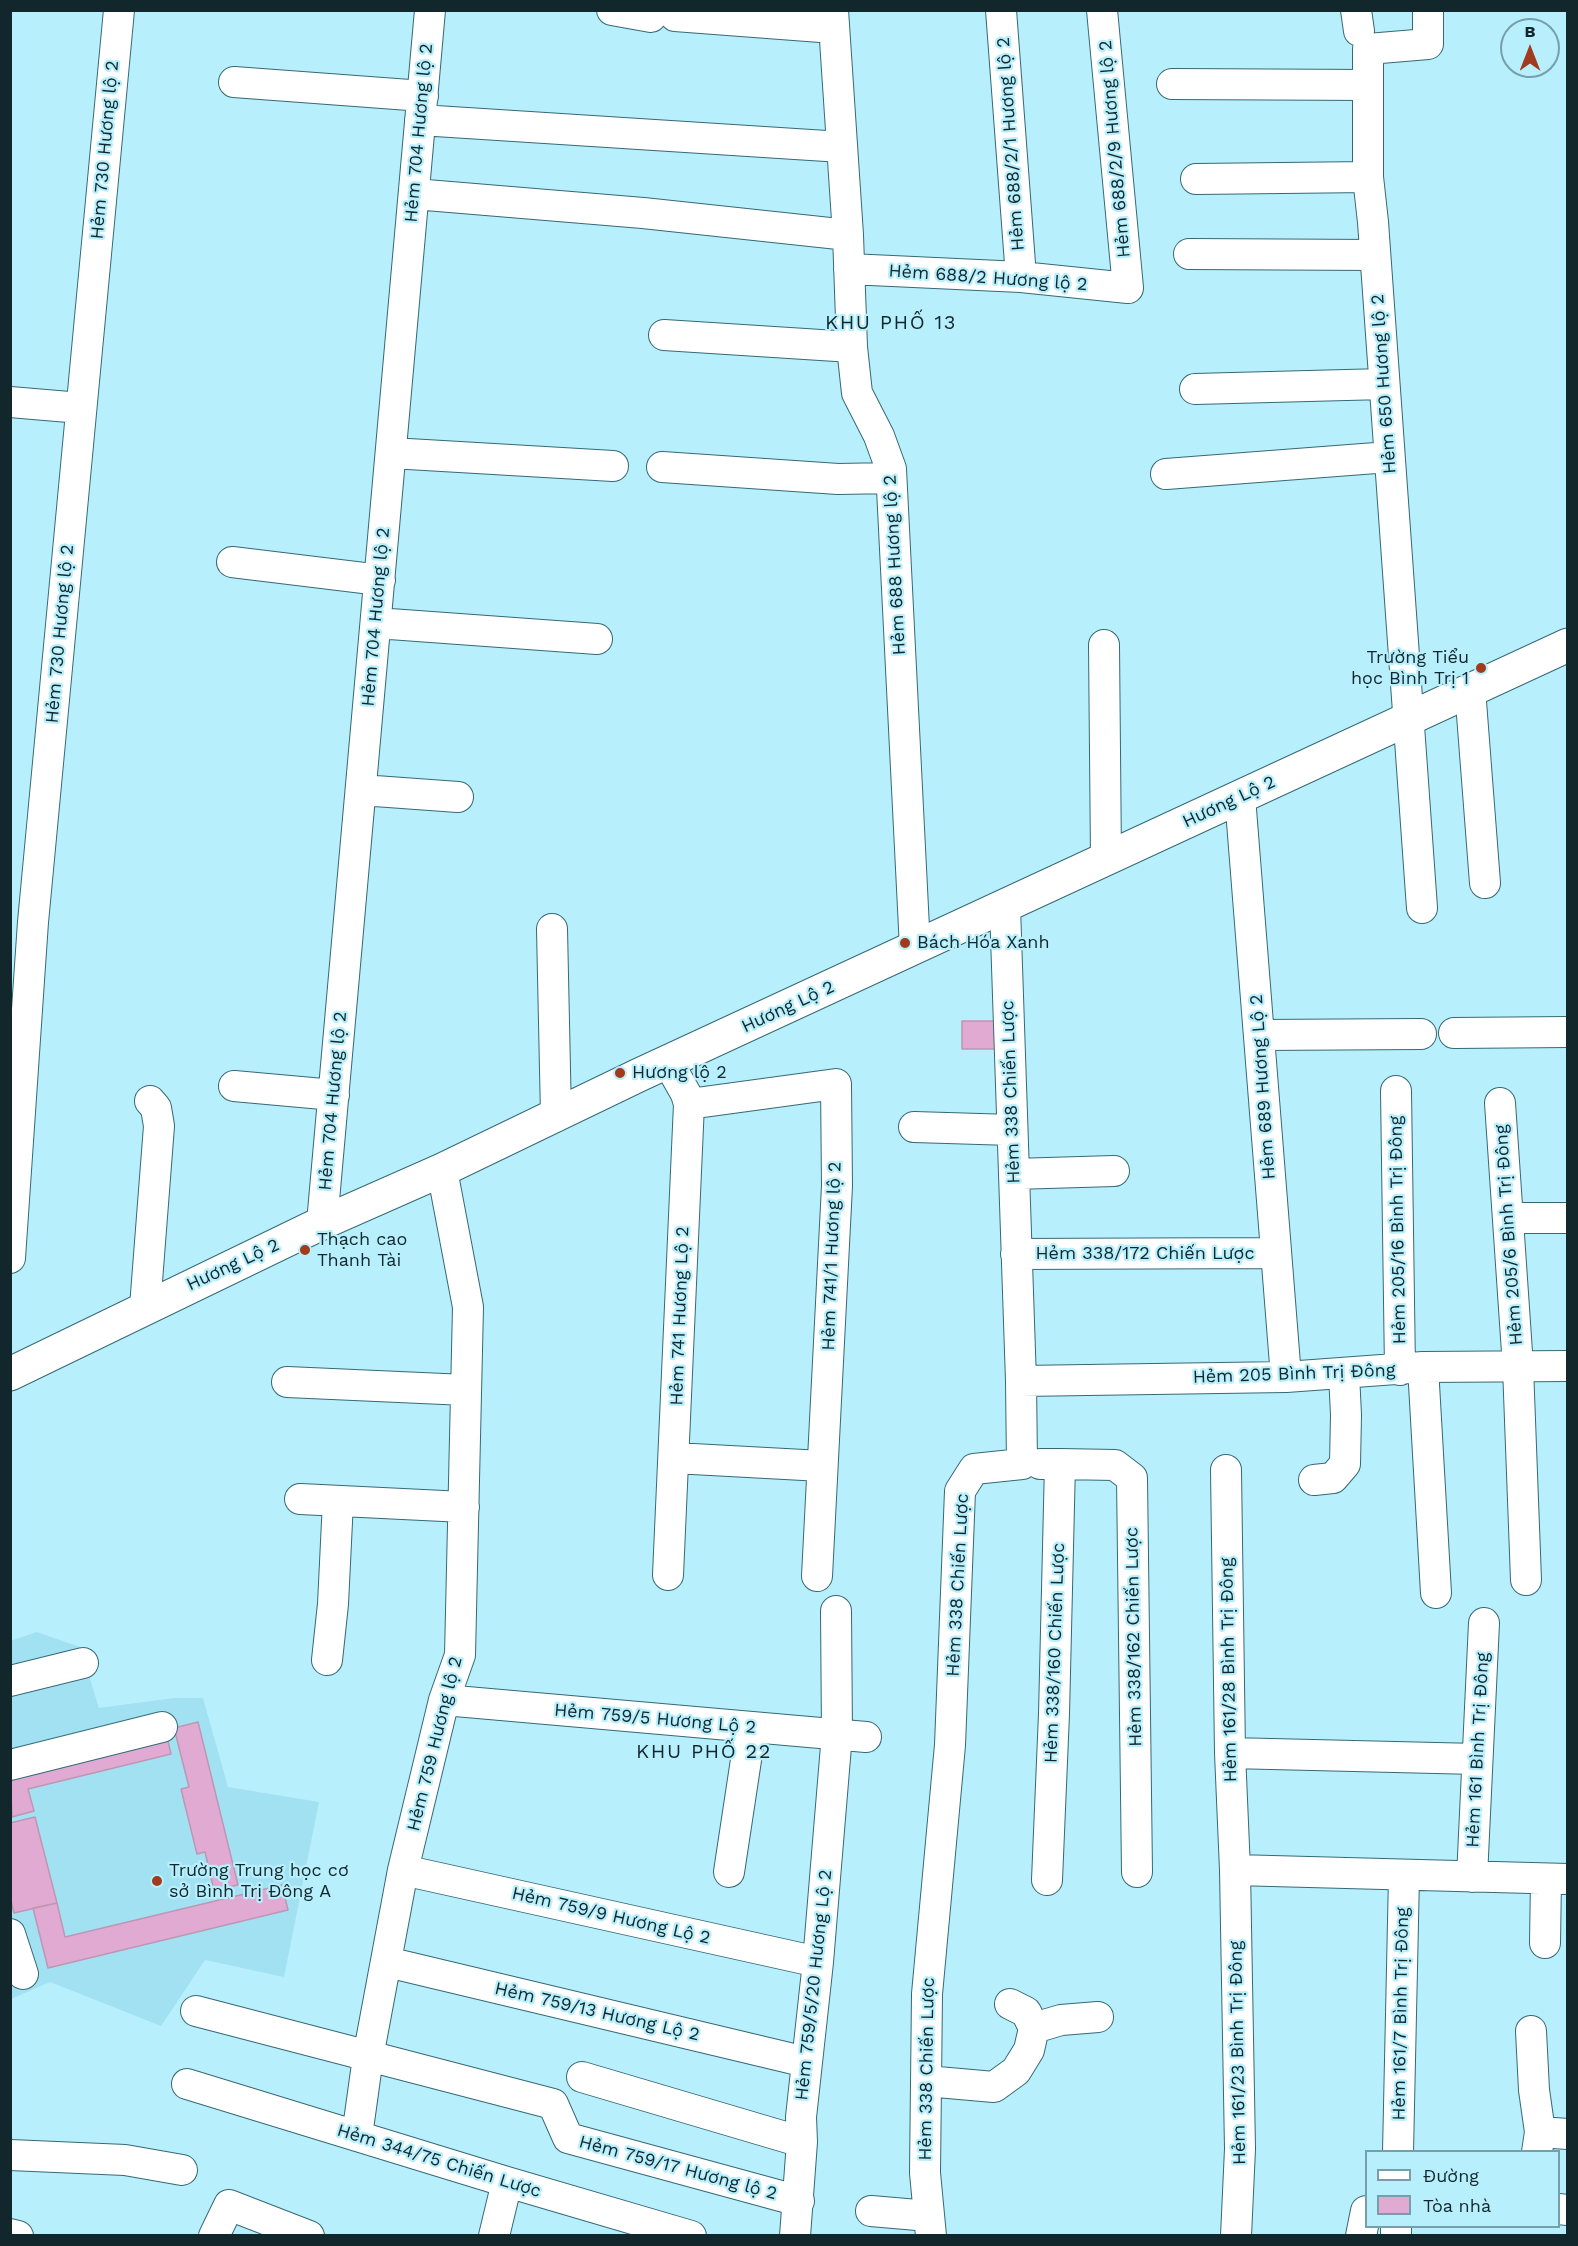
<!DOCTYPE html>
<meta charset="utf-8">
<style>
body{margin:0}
#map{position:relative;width:1578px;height:2246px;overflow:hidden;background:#b8effd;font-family:"Work Sans",sans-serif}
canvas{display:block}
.frame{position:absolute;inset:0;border:12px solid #11272c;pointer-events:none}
.legend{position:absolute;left:1365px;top:2150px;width:195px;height:78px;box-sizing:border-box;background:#b8effd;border:2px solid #759fa9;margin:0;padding:8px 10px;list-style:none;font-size:18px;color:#11272c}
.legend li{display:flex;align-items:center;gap:12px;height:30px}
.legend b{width:30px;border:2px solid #759fa9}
.north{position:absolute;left:1500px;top:18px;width:60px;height:60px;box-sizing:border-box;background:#b8effd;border:2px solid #759fa9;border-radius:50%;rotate:0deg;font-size:16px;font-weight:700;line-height:24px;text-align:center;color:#11272c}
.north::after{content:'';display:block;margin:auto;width:21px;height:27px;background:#a23a1d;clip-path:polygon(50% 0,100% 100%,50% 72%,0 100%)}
</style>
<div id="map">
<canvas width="1578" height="2246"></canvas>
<div class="frame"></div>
<ul class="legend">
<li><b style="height:8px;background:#fff"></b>Đường</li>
<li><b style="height:16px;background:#e1aad3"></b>Tòa nhà</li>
</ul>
<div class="north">B</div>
</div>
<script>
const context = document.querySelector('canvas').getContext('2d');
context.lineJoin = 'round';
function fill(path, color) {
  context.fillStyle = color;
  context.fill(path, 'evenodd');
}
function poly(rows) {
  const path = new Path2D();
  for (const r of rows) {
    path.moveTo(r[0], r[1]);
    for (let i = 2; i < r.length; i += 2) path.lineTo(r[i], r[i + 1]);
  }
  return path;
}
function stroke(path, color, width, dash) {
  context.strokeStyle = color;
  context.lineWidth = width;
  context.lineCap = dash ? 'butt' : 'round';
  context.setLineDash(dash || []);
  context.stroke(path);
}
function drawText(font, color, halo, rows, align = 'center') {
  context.font = font + ' "Work Sans",sans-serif';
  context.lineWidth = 4.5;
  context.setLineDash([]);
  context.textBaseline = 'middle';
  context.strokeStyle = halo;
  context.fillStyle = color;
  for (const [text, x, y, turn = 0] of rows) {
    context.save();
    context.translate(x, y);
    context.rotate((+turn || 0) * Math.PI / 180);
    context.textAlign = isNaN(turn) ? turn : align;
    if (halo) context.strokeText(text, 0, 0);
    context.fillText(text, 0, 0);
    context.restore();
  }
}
fill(poly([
 [37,1632,80,1647,99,1708,174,1698,203,1698,228,1787,319,1802,284,1977,205,1960,161,2026,50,1982,11,1999,10,1641]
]), '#a2e1f2');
const building = poly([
 [962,1021,998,1021,998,1049,962,1049,962,1021],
 [198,1722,238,1885,214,1890,205,1852,197,1854,181,1789,189,1787,174,1728,198,1722],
 [166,1733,171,1754,28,1789,34,1811,12,1817,10,1771,166,1733],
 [35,1817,57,1903,14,1913,10,1897,10,1823,35,1817],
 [282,1885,288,1910,48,1968,33,1908,57,1903,65,1937,282,1885]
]);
fill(building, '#e1aad3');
stroke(building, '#bd97b3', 1.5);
const minor = poly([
 [612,10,651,17],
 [833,10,848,235,852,347,857,393,879,436,891,469,915,948],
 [1001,10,1021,277],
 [1356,10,1359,31],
 [675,16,834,28],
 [234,82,423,96],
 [1172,84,1368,85],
 [420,120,842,147],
 [1196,179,1368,177],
 [414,194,643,213,848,235],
 [1189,254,1375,255],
 [849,269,1021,277,1128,288,1102,10],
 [664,335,852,347],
 [1195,389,1384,384],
 [10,402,81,408],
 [391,453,613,466],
 [662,467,838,479,891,478],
 [1166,474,1389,457],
 [232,562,380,580],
 [376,623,597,639],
 [1104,645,1106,859],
 [1470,689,1485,883],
 [361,790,458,797],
 [1240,797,1286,1377],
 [1422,908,1373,222,1368,177,1368,49,1428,44,1428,10],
 [552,929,556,1116],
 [1454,1033,1568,1032],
 [1260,1035,1421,1034],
 [668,1062,686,1094,689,1104,668,1575],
 [234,1086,334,1095],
 [1396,1091,1400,1370],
 [1500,1103,1518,1367,1526,1580],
 [689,1104,836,1084,837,1186,817,1576],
 [914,1127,1012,1130],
 [1014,1174,1114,1171],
 [1508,1218,1568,1218],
 [322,1223,430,10],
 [1016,1254,1274,1253],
 [10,1258,33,922,119,10],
 [145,1307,159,1126,156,1108,150,1101],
 [1423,1367,1436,1593],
 [1021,1381,1286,1377,1423,1367,1568,1366],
 [287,1382,466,1390],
 [674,1458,822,1466],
 [1040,1464,1060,1464,1054,1714,1047,1880],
 [1060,1464,1115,1465,1132,1478,1137,1872],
 [1226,1470,1230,1753,1235,1870,1240,2149,1236,2236],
 [1314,1480,1333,1478,1345,1464,1346,1415,1344,1374],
 [300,1499,464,1507],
 [327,1660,333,1604,338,1501],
 [10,1681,83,1663],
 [444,1700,866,1737],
 [1230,1753,1477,1759],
 [10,1765,162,1727],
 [403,1870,818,1962],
 [1235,1870,1568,1879],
 [729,1872,751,1727],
 [1472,1877,1484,1623],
 [10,1934,23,1974],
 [1545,1943,1546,1879],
 [387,1962,806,2062],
 [196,2011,553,2104,568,2138,799,2201],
 [1034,2028,1061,2020,1098,2017],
 [1531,2031,1534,2090,1540,2132],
 [582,2077,802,2142],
 [926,2081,994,2087,1016,2071,1029,2050,1034,2028,1026,2012,1010,2004],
 [187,2084,507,2182,691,2236],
 [357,2136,368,2057,403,1870,444,1700,460,1655,468,1307,442,1170],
 [1398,2152,1404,1876],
 [1537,2152,1540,2132,1568,2134],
 [10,2155,125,2160,182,2170],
 [1558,2209,1568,2210],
 [871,2211,929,2216],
 [10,2234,18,2236],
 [214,2236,229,2205,309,2236],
 [494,2236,507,2182],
 [795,2236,802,2142,801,2117,818,1962,837,1734,836,1611],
 [931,2236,925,2173,927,1994,950,1745,960,1491,974,1469,1022,1464,1021,1381,1005,907],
 [1361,2236,1366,2211],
 [1396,2236,1396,2226]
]);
const major = poly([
 [10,1374,322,1223,442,1170,639,1075,1568,645]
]);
stroke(minor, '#356975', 32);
stroke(major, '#356975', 35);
stroke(minor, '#fff', 30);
stroke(major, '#fff', 33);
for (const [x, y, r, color] of [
 [1481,668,6,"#a23a1d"],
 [905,943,6,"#a23a1d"],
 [620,1073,6,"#a23a1d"],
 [305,1250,6,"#a23a1d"],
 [157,1881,6,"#a23a1d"]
]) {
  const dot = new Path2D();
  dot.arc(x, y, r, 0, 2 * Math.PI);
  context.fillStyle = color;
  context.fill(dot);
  stroke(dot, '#b8effd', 2);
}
drawText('18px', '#11272c', '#b8effd', [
 ["Hẻm 704 Hương lộ 2",419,133,-85],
 ["Hẻm 688/2/1 Hương lộ 2",1011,144,-94],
 ["Hẻm 688/2/9 Hương lộ 2",1115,149,-95],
 ["Hẻm 730 Hương lộ 2",105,150,-85],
 ["Hẻm 688/2 Hương lộ 2",988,278,4],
 ["Hẻm 650 Hương lộ 2",1384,384,-94],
 ["Hẻm 688 Hương lộ 2",895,565,-93],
 ["Hẻm 704 Hương lộ 2",376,617,-85],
 ["Hẻm 730 Hương lộ 2",60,634,-85],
 ["Hương Lộ 2",1229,802,-25],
 ["Hương Lộ 2",788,1007,-25],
 ["Hẻm 689 Hương Lộ 2",1263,1087,-94],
 ["Hẻm 338 Chiến Lược",1011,1092,-92],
 ["Hẻm 704 Hương lộ 2",333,1101,-85],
 ["Hẻm 205/16 Bình Trị Đông",1398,1230,-91],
 ["Hẻm 205/6 Bình Trị Đông",1509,1235,-94],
 ["Hẻm 338/172 Chiến Lược",1145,1254],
 ["Hẻm 741/1 Hương lộ 2",832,1256,-88],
 ["Hương Lộ 2",233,1265,-25],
 ["Hẻm 741 Hương Lộ 2",680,1316,-88],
 ["Hẻm 205 Bình Trị Đông",1294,1374,-2],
 ["Hẻm 338 Chiến Lược",958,1585,-87],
 ["Hẻm 338/162 Chiến Lược",1134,1637,-91],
 ["Hẻm 338/160 Chiến Lược",1055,1653,-88],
 ["Hẻm 161/28 Bình Trị Đông",1229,1670,-91],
 ["Hẻm 759/5 Hương Lộ 2",655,1719,5],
 ["Hẻm 759 Hương lộ 2",435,1744,-76],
 ["Hẻm 161 Bình Trị Đông",1478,1750,-87],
 ["Hẻm 759/9 Hương Lộ 2",611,1916,13],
 ["Hẻm 759/5/20 Hương Lộ 2",814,1985,-84],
 ["Hẻm 759/13 Hương Lộ 2",597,2012,13],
 ["Hẻm 161/7 Bình Trị Đông",1401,2014,-89],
 ["Hẻm 161/23 Bình Trị Đông",1238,2053,-91],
 ["Hẻm 338 Chiến Lược",927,2069,-89],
 ["Hẻm 344/75 Chiến Lược",439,2161,17],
 ["Hẻm 759/17 Hương lộ 2",678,2168,15]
]);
drawText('18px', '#11272c', '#b8effd', [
 ["Trường Tiểu",1469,658,"right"],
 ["học Bình Trị 1",1469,679,"right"],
 ["Bách Hóa Xanh",917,943],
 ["Hương lộ 2",632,1073],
 ["Thạch cao",317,1240],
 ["Thanh Tài",317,1261],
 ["Trường Trung học cơ",169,1871],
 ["sở Bình Trị Đông A",169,1892]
], 'left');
context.letterSpacing = '1.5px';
drawText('20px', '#11272c', '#b8effd', [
 ["KHU PHỐ 13",891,323],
 ["KHU PHỐ 22",704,1752]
]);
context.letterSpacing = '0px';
</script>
